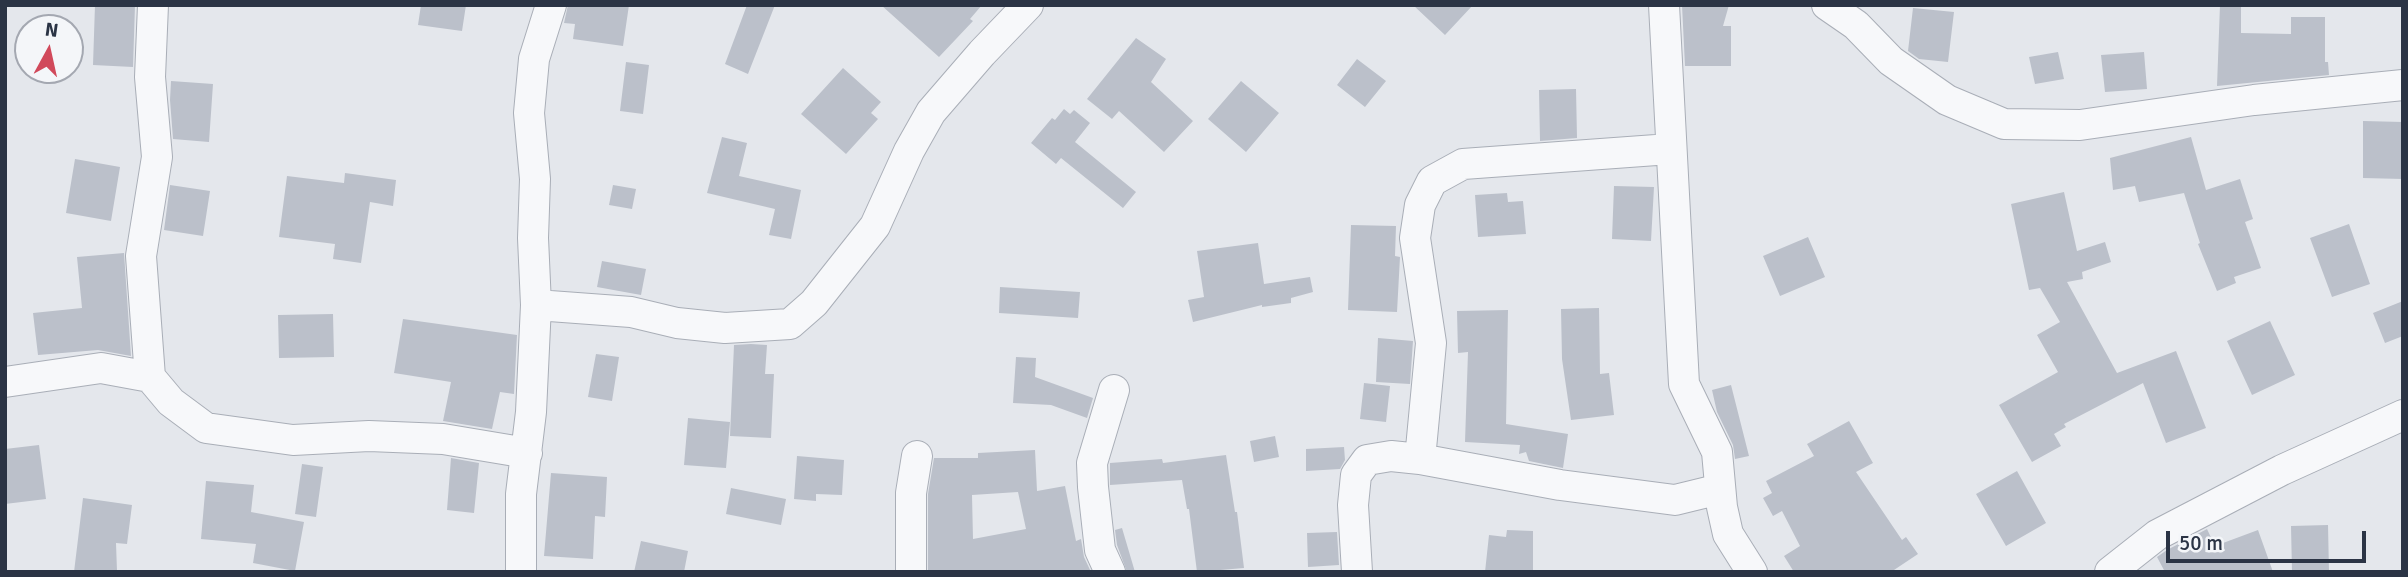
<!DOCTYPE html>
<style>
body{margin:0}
#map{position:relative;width:2408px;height:577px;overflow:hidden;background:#e4e7ec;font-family:Signika,sans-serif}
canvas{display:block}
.frame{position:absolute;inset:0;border:7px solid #2b3445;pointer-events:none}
.north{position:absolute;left:14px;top:14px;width:70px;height:70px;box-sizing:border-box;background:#f4f6f9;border:2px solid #a4a8b1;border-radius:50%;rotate:8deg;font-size:19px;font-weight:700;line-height:28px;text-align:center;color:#2b3445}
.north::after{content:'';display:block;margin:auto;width:24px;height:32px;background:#d1495b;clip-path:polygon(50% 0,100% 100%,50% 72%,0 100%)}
.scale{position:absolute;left:2166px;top:531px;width:200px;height:32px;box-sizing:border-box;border:4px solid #2b3445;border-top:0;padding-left:9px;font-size:21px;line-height:24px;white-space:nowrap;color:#2b3445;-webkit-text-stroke:5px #f4f6f9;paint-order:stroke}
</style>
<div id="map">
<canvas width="2408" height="577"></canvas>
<div class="frame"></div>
<div class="north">N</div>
<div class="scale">50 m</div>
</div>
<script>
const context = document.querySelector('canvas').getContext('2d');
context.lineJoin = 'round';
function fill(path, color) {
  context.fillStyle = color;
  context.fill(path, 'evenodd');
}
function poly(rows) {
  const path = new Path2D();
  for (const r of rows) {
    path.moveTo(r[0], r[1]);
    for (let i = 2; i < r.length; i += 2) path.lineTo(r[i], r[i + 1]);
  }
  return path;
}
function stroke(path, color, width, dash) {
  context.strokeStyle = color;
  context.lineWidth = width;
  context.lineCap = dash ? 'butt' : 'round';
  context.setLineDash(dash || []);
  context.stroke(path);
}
fill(poly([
 [95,5,135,5,133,67,93,65],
 [421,5,466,5,462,31,418,25],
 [568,5,629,5,623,46,573,39,575,24,564,23],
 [747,5,775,5,748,74,725,64],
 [881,5,982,5,970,19,973,21,939,57],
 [1413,5,1473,5,1445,35],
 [1682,5,1729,5,1723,26,1731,26,1731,66,1685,66],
 [2220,5,2241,5,2241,33,2291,34,2291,17,2325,17,2325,62,2328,62,2329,75,2217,86],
 [1913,8,1954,12,1948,62,1919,59,1908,51],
 [1136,38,1166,59,1151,82,1193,121,1164,152,1119,111,1112,119,1087,99],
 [2058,52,2064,79,2035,84,2029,57],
 [2144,52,2147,89,2105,92,2101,55],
 [1357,59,1386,81,1365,107,1337,85],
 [626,62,649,65,643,114,620,111],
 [843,68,881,102,871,113,878,119,846,154,801,114],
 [171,81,213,84,209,142,173,139,170,100],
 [1241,81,1279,113,1246,152,1208,119],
 [1576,89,1577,138,1540,141,1539,90],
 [1064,109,1070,114,1074,110,1090,123,1075,142,1136,192,1123,208,1061,158,1056,164,1031,143,1052,118,1055,120],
 [2363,121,2403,122,2403,179,2363,178],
 [722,137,747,143,739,176,801,190,791,239,769,235,775,209,707,193],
 [2191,137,2206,190,2240,179,2253,219,2245,222,2261,268,2234,277,2236,283,2217,291,2198,244,2200,243,2184,193,2139,202,2135,186,2113,190,2110,158],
 [75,159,120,167,111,221,66,213],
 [345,173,396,180,393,206,370,202,361,263,333,259,335,244,279,237,287,176,344,183],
 [170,185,210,191,203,236,164,230],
 [613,185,636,189,632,209,609,205],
 [1614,186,1654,187,1651,241,1612,239],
 [2064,192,2077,251,2105,242,2111,262,2082,272,2083,279,2067,282,2117,373,2176,351,2206,428,2166,443,2143,383,2064,424,2066,427,2054,434,2061,446,2032,462,1999,405,2058,372,2037,335,2060,322,2040,288,2029,290,2011,204],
 [1507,193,1508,202,1523,201,1526,234,1478,237,1475,195],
 [2349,224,2370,284,2332,297,2310,238],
 [1351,225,1396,226,1395,256,1400,257,1397,312,1348,310],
 [1808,237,1825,277,1780,296,1763,256],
 [1258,243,1264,284,1310,277,1313,292,1291,298,1291,303,1262,307,1262,305,1193,322,1188,300,1204,297,1197,251],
 [124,253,131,356,98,350,38,355,33,313,82,308,77,257],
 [602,261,646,269,641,295,597,287],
 [1000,287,1080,292,1078,318,999,313],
 [2403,301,2403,336,2385,343,2373,313],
 [1599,308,1600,374,1609,373,1614,415,1571,420,1562,359,1561,309],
 [1508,310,1506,424,1568,434,1563,468,1529,461,1526,452,1519,454,1520,445,1465,442,1468,352,1458,353,1457,311],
 [333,314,334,357,279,358,278,315],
 [403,319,517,335,514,394,500,392,492,429,443,421,451,382,394,373],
 [2270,321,2295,375,2252,395,2227,341],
 [1378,338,1413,341,1410,384,1376,382],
 [751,344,767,345,765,374,774,374,771,438,730,436,734,345],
 [596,354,619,357,612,401,588,397],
 [1016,357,1036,358,1035,377,1093,398,1087,418,1051,405,1013,403],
 [1364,383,1390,386,1386,422,1360,419],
 [1731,385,1749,456,1735,459,1733,445,1717,412,1712,390],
 [688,418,730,422,726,468,684,465],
 [1849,421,1873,463,1856,472,1902,540,1906,537,1918,554,1891,572,1794,572,1784,556,1800,546,1782,511,1773,516,1763,498,1772,493,1766,481,1814,456,1807,444],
 [1275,436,1279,457,1254,462,1250,441],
 [39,445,46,499,5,504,5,449],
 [1344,447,1345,460,1340,469,1306,471,1306,449],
 [1035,450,1037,491,1065,486,1076,541,1081,539,1084,557,1091,572,928,572,928,494,934,458,978,458,978,453],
 [1018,492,1026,529,973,539,972,495],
 [1226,455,1235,512,1237,512,1244,568,1197,572,1189,509,1187,509,1182,480,1110,485,1110,463,1162,459,1163,463],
 [797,456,844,460,842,495,816,494,816,501,794,499],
 [451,458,479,463,474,513,447,510],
 [302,464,323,467,316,517,295,514],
 [2017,471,2046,523,2006,546,1976,494],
 [551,473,607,477,605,517,595,516,593,559,544,556],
 [206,481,254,485,251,512,304,522,295,571,253,563,256,544,201,539],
 [731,488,786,499,781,525,726,514],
 [83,498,132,505,127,544,116,543,117,571,74,572],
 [2328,525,2329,572,2292,572,2291,526],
 [1122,528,1135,572,1127,572,1117,545,1115,530],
 [2207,529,2215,546,2258,530,2273,572,2165,572,2157,557,2167,550],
 [1507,530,1533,531,1533,572,1485,572,1489,535,1506,537],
 [1337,532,1339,565,1308,567,1307,533],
 [641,541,688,551,684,572,634,572]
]), '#bbc0ca');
const minor = poly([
 [1664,5,1684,384,1717,452,1722,507,1728,534,1752,572],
 [1827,5,1856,25,1891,61,1947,100,2004,124,2080,125,2254,100,2403,85],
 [536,305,631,312,677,323,725,328,790,324,814,303,875,226,909,151,931,112,982,53,1028,5],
 [150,377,141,256,157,157,150,77,153,5],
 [5,382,101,368,150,377,171,402,206,428,293,440,369,436,443,439,527,453],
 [1420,459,1431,343,1415,238,1420,205,1432,181,1463,164,1670,149],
 [521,572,521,494,531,412,536,305,533,238,535,179,529,113,534,59,551,5],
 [911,572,911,493,917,456],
 [1110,572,1100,550,1093,487,1092,463,1114,390],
 [1357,572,1353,505,1356,475,1367,460,1391,456,1420,459,1560,485,1675,500,1720,489],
 [2110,572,2157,535,2282,470,2403,415]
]);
stroke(minor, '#a9aeb7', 32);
stroke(minor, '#f7f8fa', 30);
</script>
